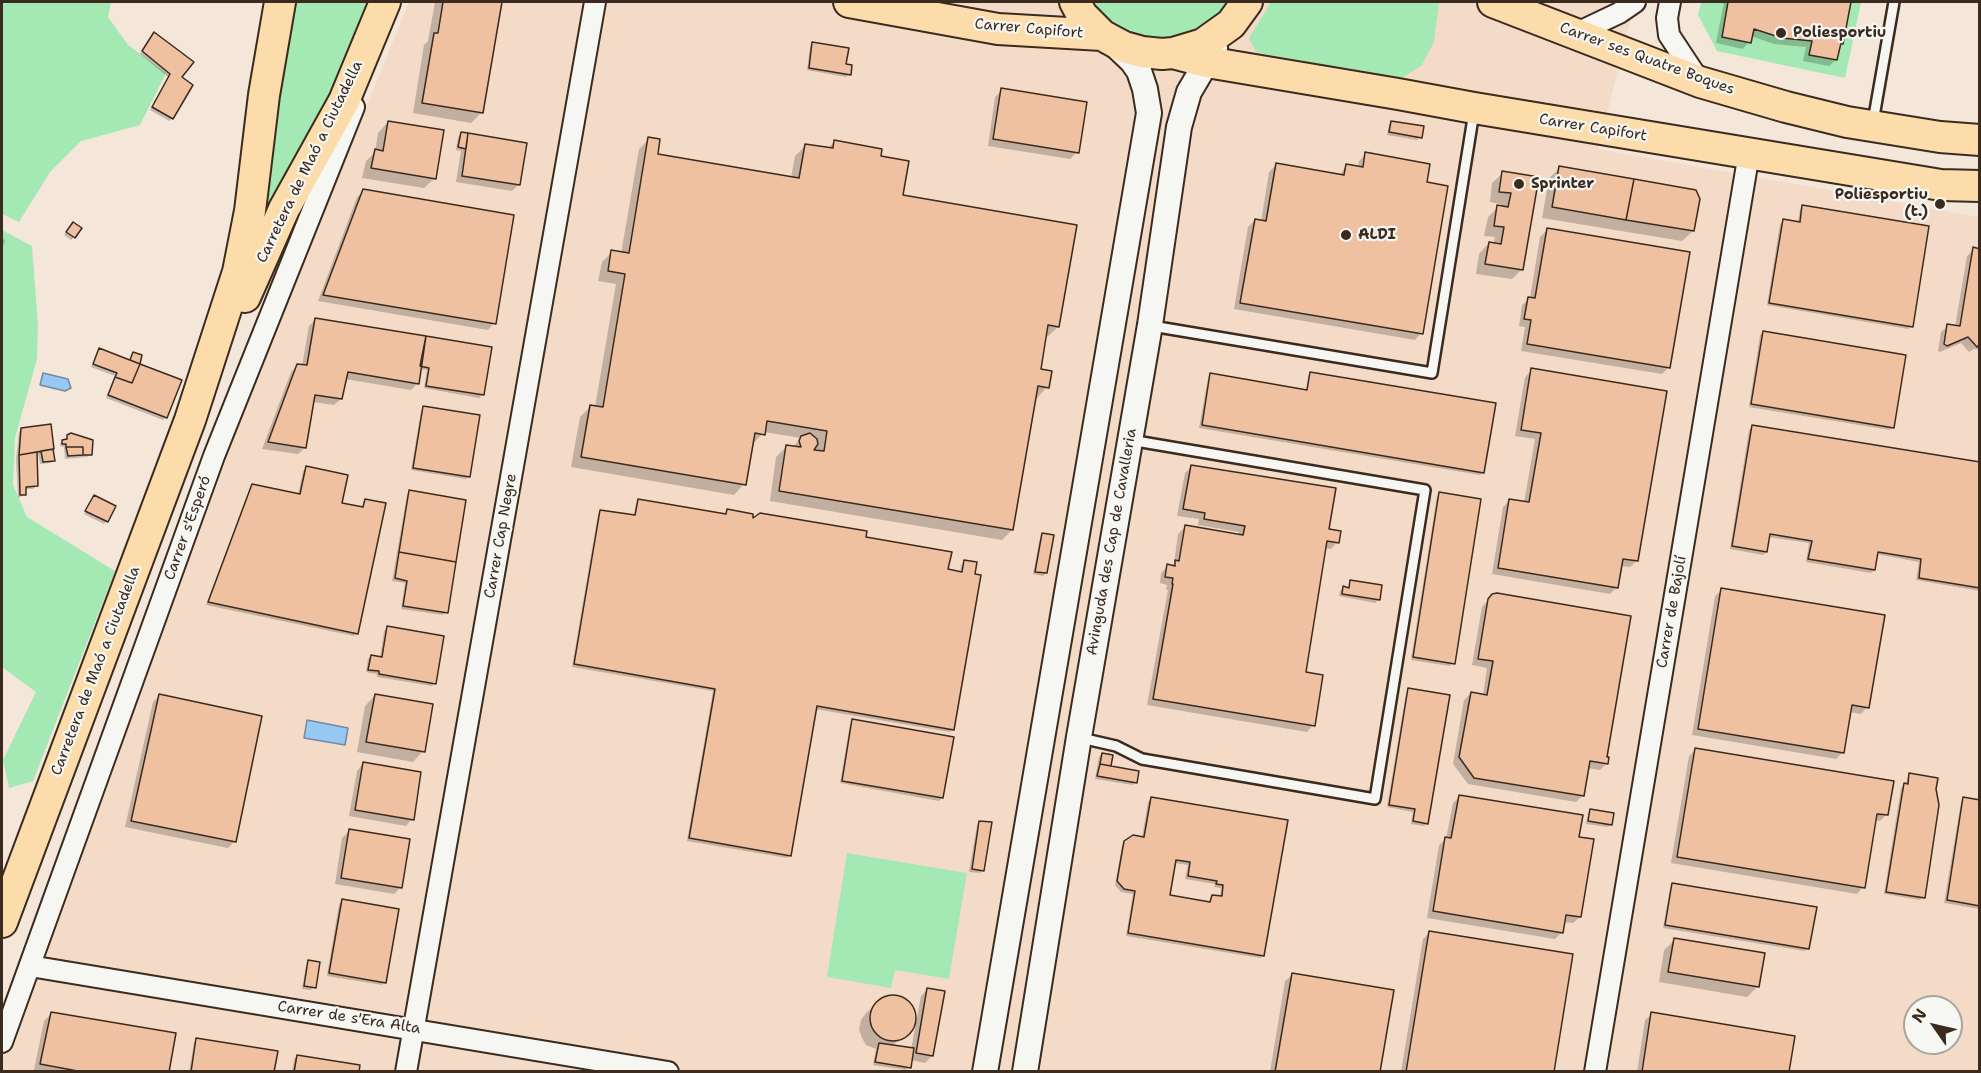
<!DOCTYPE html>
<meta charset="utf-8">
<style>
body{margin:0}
#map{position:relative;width:1981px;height:1073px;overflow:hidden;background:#f4e6d9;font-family:"Shantell Sans",sans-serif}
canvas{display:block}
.frame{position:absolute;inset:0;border:3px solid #3b2a1e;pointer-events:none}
.north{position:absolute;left:1903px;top:995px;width:60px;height:60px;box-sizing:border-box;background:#f6f6f2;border:2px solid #aba49d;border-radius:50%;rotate:304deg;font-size:16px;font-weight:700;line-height:24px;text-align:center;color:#3b2a1e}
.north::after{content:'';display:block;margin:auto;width:21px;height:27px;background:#3b2a1e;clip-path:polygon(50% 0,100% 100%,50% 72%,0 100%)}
</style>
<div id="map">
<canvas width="1981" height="1073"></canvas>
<div class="frame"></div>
<div class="north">N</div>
</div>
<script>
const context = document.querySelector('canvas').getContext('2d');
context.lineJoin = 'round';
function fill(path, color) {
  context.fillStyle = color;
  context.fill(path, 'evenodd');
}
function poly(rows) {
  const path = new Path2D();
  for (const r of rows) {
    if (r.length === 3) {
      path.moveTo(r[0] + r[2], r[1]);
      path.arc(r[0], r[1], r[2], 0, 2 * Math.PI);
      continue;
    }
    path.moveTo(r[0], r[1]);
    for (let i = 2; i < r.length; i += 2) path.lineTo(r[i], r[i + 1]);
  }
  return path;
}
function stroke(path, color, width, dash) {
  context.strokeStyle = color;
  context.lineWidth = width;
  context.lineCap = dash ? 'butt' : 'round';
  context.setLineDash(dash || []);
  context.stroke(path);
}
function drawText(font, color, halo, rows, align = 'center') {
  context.font = font + ' "Shantell Sans",sans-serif';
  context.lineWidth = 4.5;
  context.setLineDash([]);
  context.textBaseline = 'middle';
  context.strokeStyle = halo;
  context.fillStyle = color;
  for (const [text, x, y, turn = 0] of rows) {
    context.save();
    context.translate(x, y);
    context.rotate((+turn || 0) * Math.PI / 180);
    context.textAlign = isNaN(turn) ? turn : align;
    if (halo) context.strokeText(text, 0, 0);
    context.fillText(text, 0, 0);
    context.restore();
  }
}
fill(poly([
 [409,2,1635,2,1598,149,1979,217,1979,1071,2,1072,2,1004],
 [1915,1007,1951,1007,1951,1043,1915,1043]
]), '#f3dbc8');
fill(poly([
 [2,2,111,2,108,17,128,45,166,73,140,125,81,141,50,172,19,222,2,214],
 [292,2,373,2,341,85,271,214,265,214,281,56],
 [1094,2,1231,2,1211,23,1186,36,1158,39,1130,33,1106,18],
 [1271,2,1439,2,1434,42,1421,66,1397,81,1256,52,1249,38],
 [1701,2,1861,2,1845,78,1717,51,1698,15],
 [2,230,32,246,38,325,37,359,15,438,13,485,27,517,115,571,33,781,9,788,3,760,36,692,2,667],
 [847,853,967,873,949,979,895,970,891,988,827,977]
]), '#a4e9b4');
const water = poly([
 [43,373,68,379,71,388,65,391,40,385,43,373],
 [307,720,348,728,345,745,304,738,307,720]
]);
fill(water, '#96c8f3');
stroke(water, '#72899e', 1.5);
fill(poly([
 [435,2,500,2,481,113,471,123,413,113,424,45,428,41],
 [1724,2,1850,2,1836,60,1829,66,1803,61,1806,47,1774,44,1751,36,1749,42,1743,49,1716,43],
 [151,37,180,77,172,118,169,121,150,110,168,77,140,54],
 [813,44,845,65,849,74,846,77,807,70,810,47],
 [1002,90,1077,152,1070,159,988,146,995,97],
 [388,122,435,178,424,188,362,178,366,161,375,152,378,133],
 [1392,123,1420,137,1417,140,1387,135,1389,125],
 [461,134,518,185,512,191,456,182,461,151,456,150,458,137],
 [649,139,656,155,791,178,795,156,806,145,827,149,834,142,879,158,901,197,1058,327,1047,337,1045,337,1039,370,1047,387,1037,398,1034,397,1012,530,1002,540,770,501,776,457,786,447,792,448,801,438,764,432,753,444,744,484,734,495,571,467,580,417,590,407,595,407,616,284,598,281,602,262,612,252,621,254,639,149],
 [817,439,816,451,812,451],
 [1366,154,1425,184,1421,333,1415,340,1234,309,1248,227,1255,220,1261,222,1269,172,1276,165,1339,176,1346,166,1358,168,1359,161],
 [1560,168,1693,231,1682,241,1542,218,1549,178],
 [1503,173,1537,178,1522,269,1512,279,1476,274,1479,254,1489,243,1493,244,1495,237,1484,236,1488,217,1498,207,1501,207,1501,204,1490,202,1492,183],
 [364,191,494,323,488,330,318,301,357,197],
 [1803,206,1911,326,1908,329,1767,305,1780,224,1783,221,1798,223,1800,209],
 [70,227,74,237,71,240,64,235],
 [1547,230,1669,367,1662,374,1521,351,1525,327,1519,326,1522,305,1530,298,1540,237],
 [2,238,5,240,2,250],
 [1974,249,1980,250,1980,350,1974,349,1969,352,1961,343,1940,352,1938,351,1941,332,1948,326,1955,327,1967,256],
 [316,319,490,349,482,395,479,398,424,388,427,370,420,369,417,384,411,390,345,379,341,399,334,405,313,402,305,448,298,454,262,449,291,372,298,365,302,366,309,326],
 [1763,332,1893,427,1890,430,1749,407,1760,335],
 [99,349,129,361,133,353,141,356,138,364,166,417,163,420,106,398,115,376,91,367],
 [1532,370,1637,560,1630,567,1620,566,1617,587,1610,594,1492,574,1503,507,1509,501,1524,503,1535,439,1515,436,1525,377],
 [1311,373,1483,472,1480,475,1199,428,1208,378,1211,375,1306,391,1308,376],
 [424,408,469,476,466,479,411,470,421,411],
 [1752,427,1980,464,1980,591,1916,580,1919,562,1876,554,1874,570,1871,573,1806,562,1809,543,1768,537,1766,552,1763,555,1730,549,1749,430],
 [22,429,53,460,50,463,40,464,38,453,35,454,36,486,33,489,24,489,25,494,18,498,16,459,19,432],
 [68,436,90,454,87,457,65,459,64,447,60,446,60,444],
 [1192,466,1328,530,1337,542,1331,549,1325,548,1304,673,1313,725,1307,732,1147,705,1168,590,1166,590,1167,585,1160,583,1161,573,1168,566,1171,567,1174,564,1178,534,1185,527,1238,536,1239,532,1198,525,1199,519,1177,516,1185,473],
 [306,468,340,504,362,508,365,501,357,633,354,636,206,605,250,488,253,485,298,495,303,471],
 [410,492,446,612,443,615,401,609,405,583,392,581,407,495],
 [1440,494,1453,663,1450,666,1411,660,1437,496],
 [94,496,107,521,104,524,84,514],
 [639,501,724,514,727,511,751,521,864,538,947,571,960,573,961,565,964,562,953,729,950,732,815,709,790,855,787,858,687,841,713,691,572,667,598,514,601,511,634,517,636,504],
 [1043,535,1046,573,1043,576,1033,574,1040,538],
 [1351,582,1378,600,1375,603,1339,596,1340,591,1343,588,1347,589],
 [1722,590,1867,707,1861,714,1850,712,1843,752,1836,759,1692,735,1715,596],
 [1492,596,1605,758,1607,763,1600,770,1587,768,1583,795,1576,802,1468,784,1453,764,1464,700,1471,693,1483,695,1487,668,1472,665,1482,607],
 [387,628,435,683,432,686,377,677,377,674,366,672,368,659,371,656,380,658,384,631],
 [1409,690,1427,823,1424,826,1411,824,1413,812,1387,807,1406,693],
 [160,695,235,841,228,848,125,827,153,702],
 [375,695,423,751,413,762,357,752,365,706],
 [853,721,942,798,939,801,840,783,850,724],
 [1695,750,1887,814,1880,821,1875,820,1863,887,1857,894,1671,863,1689,756],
 [1102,754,1110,767,1136,782,1133,785,1095,779,1099,757],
 [363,764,412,819,406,826,349,816,357,771],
 [1910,775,1923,897,1920,900,1884,894,1901,788,1906,785,1907,778],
 [1460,796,1578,838,1580,917,1573,923,1563,922,1562,932,1555,939,1427,918,1439,845,1446,839,1453,803],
 [1151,799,1286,821,1263,955,1260,958,1126,936,1133,894,1121,892,1115,885,1122,846,1125,843,1142,838,1148,802],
 [1174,863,1188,865,1185,879,1215,884,1214,887,1221,888,1220,897,1212,896,1209,903,1168,897],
 [1964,799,1980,802,1980,909,1944,903,1961,802],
 [1591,810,1611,824,1608,827,1586,824,1588,813],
 [979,822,983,870,980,873,969,872,977,825],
 [349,831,401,887,394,894,335,884,342,838],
 [1673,885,1808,948,1805,951,1663,928,1670,888],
 [342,901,385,982,382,985,327,976,339,904],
 [1430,932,1552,1072,1401,1072,1423,939],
 [1675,940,1758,986,1747,997,1659,982,1664,950],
 [309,962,314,987,311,990,302,989,306,965],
 [1292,975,1379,1072,1270,1072,1285,981],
 [927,990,932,1056,925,1063,911,1060,909,1067,906,1070,873,1065,876,1049,866,1045,862,1038,859,1029,861,1020,866,1013,886,997,894,996,903,998,909,1003,914,1011,915,1021,912,1028,892,1046,911,1050,921,996],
 [51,1014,168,1072,34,1070,44,1021],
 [1652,1014,1788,1072,1637,1072,1645,1020],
 [197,1039,273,1072,189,1072,194,1042],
 [297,1056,358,1072,292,1072,294,1059]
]), '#0003');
const building = poly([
 [443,2,502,2,483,113,422,103,434,33,438,33,443,2],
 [1728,2,1851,2,1843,44,1841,43,1837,60,1809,55,1812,41,1782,38,1754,29,1751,43,1722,37,1728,2],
 [154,32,194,62,182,77,193,85,173,119,152,107,170,74,142,51,154,32],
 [812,42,849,48,846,64,852,65,851,75,809,68,812,42],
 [1001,88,1087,102,1079,153,993,139,1001,88],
 [388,121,444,130,436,179,371,168,375,149,383,151,388,121],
 [1391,121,1424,126,1422,138,1389,132,1391,121],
 [461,132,468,133,466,149,458,147,461,132],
 [468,133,527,143,520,185,462,176,468,133],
 [648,137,660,139,658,154,799,178,805,144,833,148,834,140,882,149,881,156,909,161,903,195,1077,225,1059,327,1048,325,1041,369,1052,371,1049,388,1038,386,1013,530,779,491,786,445,801,447,799,441,801,436,810,433,817,439,818,444,814,450,824,451,827,431,767,421,765,435,755,433,746,485,581,457,590,405,603,407,625,274,608,271,611,250,629,253,648,137],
 [1365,152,1430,164,1427,182,1448,186,1423,334,1240,303,1255,219,1266,221,1276,163,1344,175,1346,164,1363,167,1365,152],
 [1559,166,1634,179,1626,220,1552,207,1559,166],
 [1502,171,1539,177,1523,270,1485,264,1489,242,1501,244,1504,227,1494,226,1497,205,1508,207,1511,193,1499,192,1502,171],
 [1634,179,1696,190,1700,199,1694,231,1626,220,1634,179],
 [363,189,514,215,496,324,323,295,363,189],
 [1802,205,1929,226,1913,327,1769,303,1783,219,1800,222,1802,205],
 [73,222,82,228,75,238,66,232,73,222],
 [1547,228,1690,252,1670,368,1527,344,1531,320,1524,319,1528,297,1535,298,1547,228],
 [1973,247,1980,249,1980,344,1977,347,1968,337,1947,346,1944,344,1947,324,1960,326,1973,247],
 [315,318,426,336,419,384,348,372,342,399,315,395,306,448,268,442,297,364,307,365,315,318],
 [1763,331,1906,355,1894,428,1751,404,1763,331],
 [426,336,492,347,484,395,426,386,429,368,420,366,426,336],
 [99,348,140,364,132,383,115,377,117,373,93,364,99,348],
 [133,352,142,355,140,364,130,360,133,352],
 [140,364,182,380,167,418,108,395,115,377,132,383,140,364],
 [1531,368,1667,391,1638,561,1623,559,1618,588,1498,568,1509,499,1529,502,1541,433,1521,430,1531,368],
 [1310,372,1496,403,1484,473,1202,425,1210,373,1307,390,1310,372],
 [423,406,480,415,470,477,413,468,423,406],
 [51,424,54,449,19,455,21,428,51,424],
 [1752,425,1980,462,1980,588,1919,578,1921,559,1878,552,1875,570,1808,559,1812,541,1770,534,1767,552,1732,546,1752,425],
 [71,433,93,440,92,455,83,455,83,447,66,447,66,444,62,444,62,440,67,439,67,435,71,433],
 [66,447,83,447,83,455,68,456,66,447],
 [53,449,55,461,43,462,41,451,53,449],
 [37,452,38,486,26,487,26,495,20,495,19,455,37,452],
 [1191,465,1336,488,1329,529,1341,531,1339,543,1327,541,1306,672,1323,675,1315,726,1153,699,1173,584,1172,584,1173,578,1165,577,1167,564,1175,566,1175,560,1179,561,1185,525,1243,535,1245,526,1204,519,1205,513,1183,509,1191,465],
 [306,466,348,475,342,503,363,507,365,499,386,503,358,634,208,602,252,484,300,494,306,466],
 [409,490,466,500,456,562,399,552,409,490],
 [1439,492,1481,499,1455,664,1413,657,1439,492],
 [94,495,116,506,108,522,85,511,94,495],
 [638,499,726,514,727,509,753,514,753,518,760,513,867,531,866,537,952,552,948,569,962,572,964,560,977,562,975,574,981,575,954,730,817,706,791,856,689,838,715,689,574,664,600,510,635,515,638,499],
 [1042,533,1054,535,1047,573,1035,572,1042,533],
 [399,552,456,562,448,613,403,606,407,581,395,578,399,552],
 [1350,580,1382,585,1380,600,1342,594,1343,586,1349,588,1350,580],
 [1721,588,1885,615,1869,708,1852,705,1844,753,1698,729,1721,588],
 [1497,593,1631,616,1607,757,1609,757,1608,764,1590,761,1584,796,1474,778,1459,757,1471,692,1487,695,1493,661,1478,659,1488,599,1492,594,1497,593],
 [387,626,444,636,436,684,379,674,379,671,368,670,371,655,382,657,387,626],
 [1408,688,1450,695,1428,824,1413,821,1415,809,1389,805,1408,688],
 [159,694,262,716,236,842,131,821,159,694],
 [375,694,433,704,425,752,366,742,375,694],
 [852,719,954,737,943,798,842,781,852,719],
 [1695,748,1894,781,1888,815,1877,814,1865,888,1677,857,1695,748],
 [1102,753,1113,755,1111,766,1100,764,1102,753],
 [363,762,421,772,414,820,355,810,363,762],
 [1100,764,1139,771,1137,783,1097,776,1100,764],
 [1909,773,1938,778,1936,789,1939,805,1925,898,1886,892,1904,783,1908,784,1909,773],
 [1459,795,1583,815,1579,837,1594,839,1581,917,1566,915,1563,933,1433,911,1445,837,1451,838,1459,795],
 [1151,797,1288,820,1264,956,1128,933,1135,891,1124,889,1117,881,1124,841,1133,835,1144,837,1151,797],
 [1176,860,1190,862,1188,876,1217,881,1216,884,1223,885,1222,896,1212,895,1210,902,1170,895,1176,860],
 [1963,797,1980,800,1980,906,1947,900,1963,797],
 [1590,809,1614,813,1612,825,1588,821,1590,809],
 [979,821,992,822,984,871,972,869,979,821],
 [349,829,410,839,402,888,341,878,349,829],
 [1672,883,1817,907,1809,949,1665,925,1672,883],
 [342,899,399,909,386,983,329,973,342,899],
 [1429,931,1573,954,1554,1072,1406,1072,1429,931],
 [1674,938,1765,953,1759,987,1668,972,1674,938],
 [308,960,320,962,316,988,304,986,308,960],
 [1292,973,1394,990,1380,1072,1275,1072,1292,973],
 [927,988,945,991,933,1056,916,1053,927,988],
 [893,1018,23],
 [51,1012,176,1033,169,1072,83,1072,40,1064,51,1012],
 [1651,1012,1795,1036,1789,1072,1642,1072,1651,1012],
 [196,1038,278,1051,274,1072,191,1072,196,1038],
 [879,1043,914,1048,911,1068,875,1062,879,1043],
 [297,1055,360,1065,359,1072,294,1072,297,1055]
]);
fill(building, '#f0c1a0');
stroke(building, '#3b2a1e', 1.5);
const service = poly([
 [1873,122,1894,2],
 [1152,326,1432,373,1474,112],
 [1081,738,1116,746,1142,759,1375,799,1425,490,1130,440]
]);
const minor = poly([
 [1670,2,1667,18,1669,35,1700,82],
 [1577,33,1619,13,1635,2],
 [30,966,668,1072],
 [2,1042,214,456,354,107],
 [406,1072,595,2],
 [1595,1072,1749,153]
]);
const tertiary = poly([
 [985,1072,1149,113,1145,89,1139,71,1132,61,1112,42],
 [1025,1072,1079,737,1150,325,1179,127,1189,92,1215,48]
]);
const primary = poly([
 [849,2,998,29,1102,35],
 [1075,2,1082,15,1102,35,1111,40,1124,47,1142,52,1162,54,1173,53,1203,44,1231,24,1247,2],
 [1493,2,1700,82,1786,107,1847,122,1940,137,1980,140],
 [1173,53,1207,62,1398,94,1474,108,1941,185,1980,186],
 [245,297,284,209,344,101,385,2],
 [2,922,190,420,238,272,250,211,264,95,280,2]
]);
stroke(service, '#3b2a1e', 14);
stroke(minor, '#3b2a1e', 24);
stroke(tertiary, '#3b2a1e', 28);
stroke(primary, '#3b2a1e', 34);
stroke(service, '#f6f6f2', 9);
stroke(minor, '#f6f6f2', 20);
stroke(tertiary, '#f6f6f2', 24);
stroke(primary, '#fddcac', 30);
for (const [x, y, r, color] of [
 [1781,33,6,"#3b2a1e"],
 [1519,184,6,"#3b2a1e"],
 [1940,204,6,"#3b2a1e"],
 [1346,235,6,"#3b2a1e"]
]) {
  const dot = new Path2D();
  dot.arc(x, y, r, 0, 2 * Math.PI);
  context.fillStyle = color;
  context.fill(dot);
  stroke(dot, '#f6f6f2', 2);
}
drawText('15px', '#3b2a1e', '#f6f6f2', [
 ["Carrer Capifort",1029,29,5],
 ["Carrer ses Quatre Boques",1647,59,20],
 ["Carrer Capifort",1593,128,9],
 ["Carretera de Maó a Ciutadella",310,162,-64],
 ["Carrer s'Esperó",188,528,-70],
 ["Carrer Cap Negre",501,536,-80],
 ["Avinguda des Cap de Cavalleria",1112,542,-80],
 ["Carrer de Bajolí",1672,612,-80],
 ["Carretera de Maó a Ciutadella",96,671,-69],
 ["Carrer de s'Era Alta",349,1018,9]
]);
drawText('bold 15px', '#3b2a1e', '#f6f6f2', [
 ["Poliesportiu",1793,33],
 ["Sprinter",1531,184],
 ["Poliesportiu",1928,195,"right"],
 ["(t.)",1928,212,"right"],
 ["ALDI",1358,235]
], 'left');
</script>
